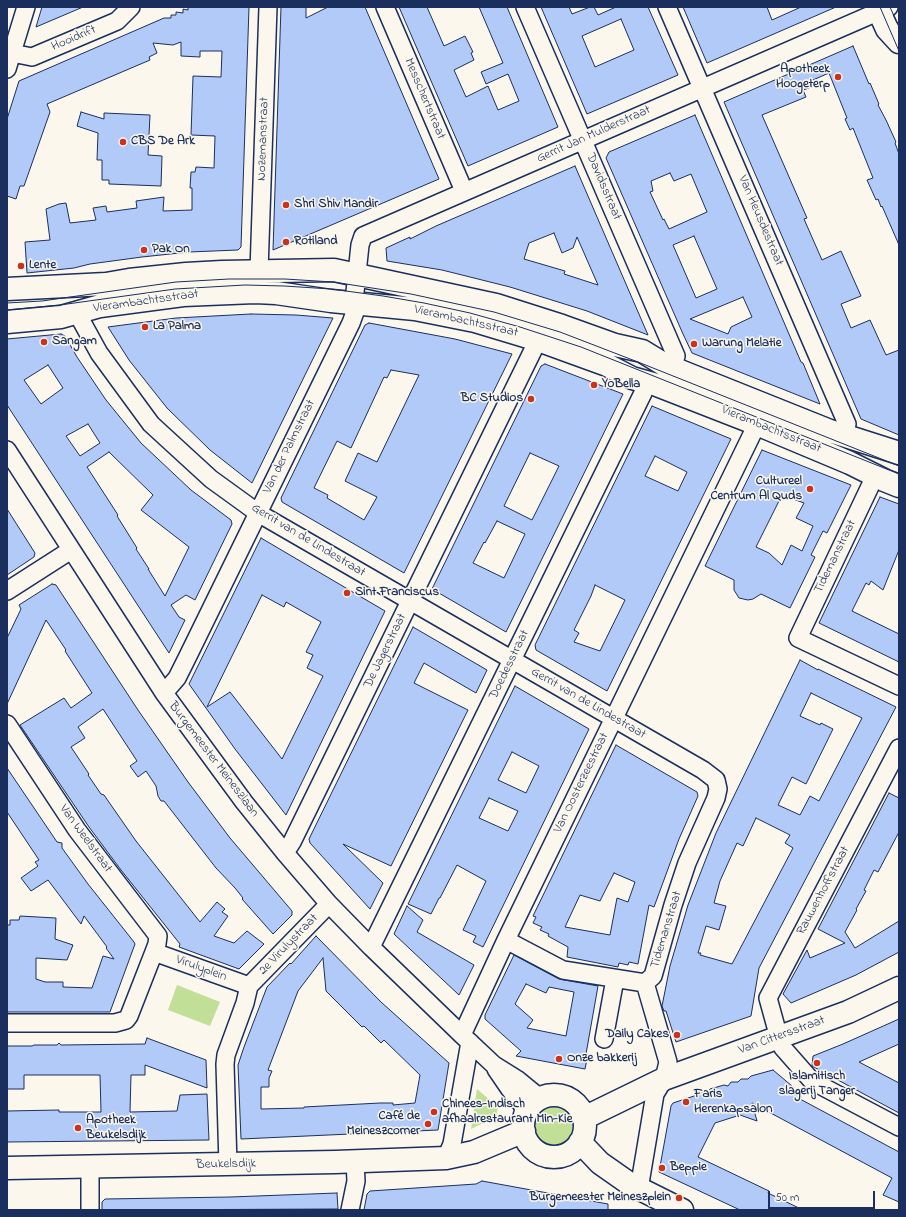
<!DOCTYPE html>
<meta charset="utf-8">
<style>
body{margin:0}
#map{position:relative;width:906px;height:1217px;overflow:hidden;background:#fbf7ec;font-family:"Indie Flower",sans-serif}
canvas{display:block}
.frame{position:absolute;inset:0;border:8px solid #1b2f5e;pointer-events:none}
.scale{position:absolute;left:768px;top:1191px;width:107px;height:18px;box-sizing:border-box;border:2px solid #1b2f5e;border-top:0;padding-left:5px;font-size:12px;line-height:14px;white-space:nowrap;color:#1b2f5e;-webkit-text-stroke:3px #fbf7ec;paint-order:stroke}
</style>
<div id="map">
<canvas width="906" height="1217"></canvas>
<div class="frame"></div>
<div class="scale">50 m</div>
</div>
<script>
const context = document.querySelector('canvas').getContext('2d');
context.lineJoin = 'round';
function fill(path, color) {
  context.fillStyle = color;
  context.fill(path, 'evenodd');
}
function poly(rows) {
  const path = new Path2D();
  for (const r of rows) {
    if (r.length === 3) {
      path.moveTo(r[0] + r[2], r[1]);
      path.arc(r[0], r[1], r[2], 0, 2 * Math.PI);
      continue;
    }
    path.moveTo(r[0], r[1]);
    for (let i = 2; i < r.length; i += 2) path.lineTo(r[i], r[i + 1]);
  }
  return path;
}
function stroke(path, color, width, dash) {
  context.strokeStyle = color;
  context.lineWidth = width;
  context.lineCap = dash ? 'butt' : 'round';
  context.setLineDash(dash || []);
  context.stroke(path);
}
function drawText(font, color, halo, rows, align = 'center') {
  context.font = font + ' "Indie Flower",sans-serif';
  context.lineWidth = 3;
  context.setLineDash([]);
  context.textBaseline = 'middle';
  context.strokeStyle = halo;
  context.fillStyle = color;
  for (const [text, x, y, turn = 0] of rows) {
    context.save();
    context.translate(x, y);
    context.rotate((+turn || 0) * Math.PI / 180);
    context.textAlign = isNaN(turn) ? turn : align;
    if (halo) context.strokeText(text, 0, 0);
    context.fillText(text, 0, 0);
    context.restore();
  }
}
fill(poly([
 [177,985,220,1002,210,1026,168,1010],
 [477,1089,498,1107,496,1117,471,1129],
 [554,1126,21]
]), '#c2df97');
const building = poly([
 [42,7,83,7,36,27,42,7],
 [188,7,249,7,241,247,238,250,189,252,142,257,90,264,74,268,27,273,25,242,50,240,46,209,59,204,66,203,70,223,96,220,93,208,106,206,107,212,137,208,136,201,164,197,163,211,192,210,192,188,190,188,191,172,195,172,196,167,214,168,215,136,191,135,193,76,221,77,222,51,200,51,200,57,181,56,181,42,173,45,153,43,157,53,149,57,150,60,47,104,50,112,24,186,20,186,16,199,7,196,7,119,19,81,164,18,171,18,171,15,176,15,176,12,183,13,183,9,188,10,188,7],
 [281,7,306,7,306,18,328,7,365,7,439,179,273,250,281,7],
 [399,7,427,7,444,46,465,36,473,52,471,53,474,60,454,70,466,97,488,86,498,110,519,101,508,74,486,84,484,79,481,72,503,63,479,7,507,7,558,127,468,166,399,7],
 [541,7,569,7,572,14,590,7,594,7,598,15,616,7,648,7,678,75,587,114,541,7],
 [621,19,634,50,595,67,582,36,621,19],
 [683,7,767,7,772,20,801,7,836,7,707,63,683,7],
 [853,46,869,84,870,83,879,104,878,105,886,120,896,142,895,143,899,154,899,245,882,206,881,207,878,199,876,200,867,180,873,178,853,128,850,130,845,119,847,118,829,73,806,83,809,88,803,90,806,97,762,115,807,218,804,219,822,260,841,251,861,296,841,304,851,328,870,320,886,355,899,350,899,435,861,419,724,102,853,46],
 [81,112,104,119,104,113,150,115,148,155,162,156,161,186,109,184,109,180,102,180,102,160,97,160,98,133,77,126,81,112],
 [695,115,801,362,803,363,820,404,692,353,683,334,606,158,609,152,695,115],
 [670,173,674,181,691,174,707,212,669,229,664,219,663,220,650,192,653,191,651,181,670,173],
 [694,236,717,289,696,298,673,245,694,236],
 [743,297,752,317,731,327,728,334,690,319,743,297],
 [575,166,648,335,587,311,510,287,442,270,387,261,386,248,410,237,410,239,436,226,575,166],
 [554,233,562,253,573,248,577,237,598,285,564,274,565,271,524,259,529,243,554,233],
 [251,314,296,315,333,318,252,483,210,450,167,408,129,360,108,327,176,318,251,314],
 [369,323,455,339,512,354,404,573,282,502,281,498,365,325,369,323],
 [391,370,419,375,377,462,358,453,345,481,377,497,364,520,327,498,328,495,314,488,337,441,351,448,384,377,387,378,391,370],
 [61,334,65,336,77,357,106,400,141,443,191,490,231,520,232,524,195,600,186,595,171,605,179,617,185,620,169,653,7,405,7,339,61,334],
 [48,365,63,388,41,404,24,380,48,365],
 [88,424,100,443,80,456,66,436,88,424],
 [109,452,153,495,141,510,189,547,165,596,148,569,149,569,136,549,137,548,117,516,118,515,87,467,109,452],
 [545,364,623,394,506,632,432,589,541,366,545,364],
 [530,453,559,466,532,520,504,506,530,453],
 [497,521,525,534,504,578,473,563,484,542,485,543,497,521],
 [652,406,731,439,607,691,536,650,535,645,652,406],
 [655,456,687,472,678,491,645,476,655,456],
 [595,585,625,600,600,651,574,642,579,633,574,630,591,596,595,585],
 [762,450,851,485,827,533,823,531,811,555,815,557,790,608,761,594,753,599,748,600,739,598,734,590,734,580,705,566,762,450],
 [782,495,804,503,796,518,813,526,802,551,791,545,782,565,769,553,756,547,782,495],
 [880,497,899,504,899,550,883,590,871,581,869,585,866,583,852,611,899,634,899,662,819,623,880,497],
 [7,509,35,553,34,557,7,575,7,509],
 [261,538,385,611,286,815,235,749,189,684,261,538],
 [262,595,284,607,286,602,321,622,306,652,313,655,307,668,323,676,282,759,230,692,207,707,262,595],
 [52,584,56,585,138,710,188,782,230,838,292,911,292,915,273,934,242,899,243,898,235,888,216,868,164,801,161,801,158,796,156,786,146,771,138,777,130,766,137,761,103,709,78,727,85,738,71,747,89,774,88,775,101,794,104,795,136,841,200,922,217,902,225,909,222,912,228,916,214,936,234,943,247,931,264,944,239,969,179,947,180,944,121,870,89,827,20,725,64,698,71,708,92,693,65,651,66,650,46,620,7,704,7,638,21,609,19,605,52,584],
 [413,627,487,670,476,693,424,663,414,683,468,710,391,866,343,844,383,883,370,909,310,843,309,839,413,627],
 [800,660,818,670,818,669,896,707,759,968,751,1016,676,1042,666,1011,664,1011,662,1006,670,966,688,905,716,833,800,660],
 [811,693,862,718,819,801,810,796,800,815,778,805,792,777,806,784,833,729,821,723,820,725,800,716,811,693],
 [756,818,790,835,785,843,793,848,732,964,700,955,701,953,698,953,706,926,719,930,726,906,714,903,720,881,737,843,743,846,756,818],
 [515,686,589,729,483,947,473,942,476,936,463,930,486,881,457,865,440,898,439,898,431,914,408,904,515,686],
 [512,752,539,766,526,793,498,780,512,752],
 [489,798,518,811,508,831,479,818,489,798],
 [616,745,697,792,698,796,679,839,654,907,649,905,638,964,629,962,628,965,619,963,618,967,567,957,568,947,548,936,549,934,540,930,542,927,533,923,536,917,533,916,616,745],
 [614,873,635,882,628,902,617,898,610,935,565,927,580,895,600,901,614,873],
 [7,768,57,842,62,843,62,848,88,884,134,942,135,944,110,1012,7,1012,7,925,10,925,10,920,19,920,20,916,56,918,55,939,73,945,67,960,36,958,36,979,45,982,63,982,63,987,92,988,103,956,114,959,106,948,107,947,84,916,81,924,48,880,31,891,21,878,38,866,35,862,39,860,7,812,7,768],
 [889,793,899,798,899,832,878,872,874,870,864,890,866,891,856,909,857,910,845,932,855,948,899,921,899,952,856,975,791,1003,783,994,807,950,810,958,845,943,818,929,889,793],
 [407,906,423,920,417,932,474,965,459,995,394,934,407,906],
 [316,936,381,1002,449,1063,438,1130,241,1139,238,1065,244,1047,267,987,290,963,291,964,316,936],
 [323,958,326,991,362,1027,364,1026,381,1043,384,1040,420,1075,415,1103,393,1105,393,1103,380,1103,304,1107,304,1108,261,1109,261,1087,269,1087,269,1078,272,1071,268,1070,298,991,323,958],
 [514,955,559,979,598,986,586,1054,588,1054,585,1069,516,1056,521,1051,485,1019,485,1015,514,955],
 [526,984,546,993,549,987,574,992,566,1036,527,1028,533,1020,515,1004,526,984],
 [899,1019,899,1044,859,1062,899,1083,899,1113,812,1066,813,1056,843,1044,899,1019],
 [147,1038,206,1060,207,1088,145,1065,145,1075,131,1075,130,1112,177,1111,180,1095,207,1094,209,1140,7,1142,7,1111,59,1110,59,1112,101,1112,100,1075,24,1075,24,1089,7,1089,7,1046,32,1046,34,1045,57,1045,59,1043,61,1045,145,1044,147,1038],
 [773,1070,792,1086,793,1089,799,1092,801,1097,800,1099,899,1152,899,1202,883,1195,892,1178,752,1103,757,1121,740,1115,715,1123,698,1157,769,1191,768,1193,803,1210,740,1210,659,1172,671,1106,673,1103,697,1095,697,1094,704,1092,708,1093,710,1089,724,1085,728,1086,731,1082,738,1082,741,1079,748,1079,751,1076,773,1070],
 [482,1181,608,1204,608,1210,364,1210,367,1194,370,1191,476,1184,482,1181],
 [337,1193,338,1209,102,1210,102,1202,105,1199,230,1197,337,1193]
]);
fill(building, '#b1caf8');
stroke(building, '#1b2f5e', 1);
const street = poly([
 [385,7,464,191],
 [525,7,676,356,672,368],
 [667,7,847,424,843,436],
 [12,53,32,57,117,21,131,7],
 [7,69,26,7],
 [259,271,268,7],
 [79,313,82,322,99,353,151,424,211,479,258,513,703,770,716,780,718,789,716,798,687,863,673,905,653,976,645,983],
 [7,450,164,693,244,802,285,853,329,904,371,947,462,1035,494,1065,518,1080,540,1098],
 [875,476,798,638,899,686],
 [7,591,71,550],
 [164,693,177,678,188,656,351,323,355,312,355,292,360,245,363,236,889,7],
 [7,724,77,830,158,936,157,944,154,952,129,1016,126,1020,115,1023,7,1023],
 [899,748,768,998,779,1038,783,1048,812,1081,899,1127],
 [285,853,292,842,538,340],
 [506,940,563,970,645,983],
 [371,947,643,393,645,382],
 [154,952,249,986],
 [249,986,329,904],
 [462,1035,506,940,757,424],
 [604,1039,615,979],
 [496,1069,509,1088,527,1111],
 [446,1158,452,1144,470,1042],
 [228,1165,225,1064,226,1055,245,1003,249,986],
 [639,1189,655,1094,664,1079,668,1062,645,983],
 [90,1210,90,1167],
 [350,1210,356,1181,355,1162]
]);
const secondary = poly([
 [877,7,887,29,899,42],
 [7,289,106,284,129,280,186,274,222,272,334,270,496,305,562,326,615,345,642,351,665,365,830,431,899,453],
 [7,322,61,317,100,306,183,295,255,292,276,293,331,301,415,309,475,321,505,330,538,340,607,365,632,378,657,385,757,424,850,463,884,480,899,486],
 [554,1126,31],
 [584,1118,664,1079,848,1012,899,988],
 [580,1142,600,1163,630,1184,682,1210],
 [7,1168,335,1162,446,1158,474,1152,524,1131]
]);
stroke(street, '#1b2f5e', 20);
stroke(secondary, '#1b2f5e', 25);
stroke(street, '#fbf7ec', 17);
stroke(secondary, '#fbf7ec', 22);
stroke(poly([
 [880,7,899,51],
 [890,7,899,27],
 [7,303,42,301,176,282,229,279,285,279,333,282,411,294,494,312,560,332,638,362,899,466],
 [7,310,60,305,175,289,245,285,284,286,331,289,383,296,424,303,470,313,520,327,581,347,899,474]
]), '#1b2f5e', 1);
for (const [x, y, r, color] of [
 [838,77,4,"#c8321e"],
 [123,142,4,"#c8321e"],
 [286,205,4,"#c8321e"],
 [286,242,4,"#c8321e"],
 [144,250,4,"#c8321e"],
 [21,266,4,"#c8321e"],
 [145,327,4,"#c8321e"],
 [44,342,4,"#c8321e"],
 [694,344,4,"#c8321e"],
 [594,385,4,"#c8321e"],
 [531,399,4,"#c8321e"],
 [810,489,4,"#c8321e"],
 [347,593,4,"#c8321e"],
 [677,1035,4,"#c8321e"],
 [559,1059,4,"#c8321e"],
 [817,1063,4,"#c8321e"],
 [686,1102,4,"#c8321e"],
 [434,1112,4,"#c8321e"],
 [428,1124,4,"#c8321e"],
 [78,1128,4,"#c8321e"],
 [662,1168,4,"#c8321e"],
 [679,1198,4,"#c8321e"]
]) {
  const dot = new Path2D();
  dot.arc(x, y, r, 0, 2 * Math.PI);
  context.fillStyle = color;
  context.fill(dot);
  stroke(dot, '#fbf7ec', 1.5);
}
drawText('13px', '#1b2f5e', '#fbf7ec', [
 ["Hooidrift",74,39,-23],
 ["Messchertstraat",424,99,67],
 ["Gerrit Jan Mulderstraat",594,135,-24],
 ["Nozemanstraat",264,139,-88],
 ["Davidsstraat",603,187,67],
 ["Van Heusdestraat",760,221,67],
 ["Vierambachtsstraat",146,302,-8],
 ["Vierambachtsstraat",466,322,13],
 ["Vierambachtsstraat",771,430,22],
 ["Van der Palmstraat",290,447,-64],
 ["Gerrit van de Lindestraat",308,541,31],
 ["Tidemanstraat",836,557,-64],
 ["De Jagerstraat",386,651,-64],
 ["Doedesstraat",510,665,-64],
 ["Gerrit van de Lindestraat",588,704,30],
 ["Burgemeester Meineszlaan",213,760,53],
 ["Van Oosterzeestraat",582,783,-64],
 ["Van Weelstraat",85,839,54],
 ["Rauwenhoffstraat",824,891,-62],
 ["Tidemanstraat",667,930,-73],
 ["2e Virulystraat",289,945,-46],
 ["Virulyplein",201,969,20],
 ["Van Cittersstraat",782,1036,-20],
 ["Beukelsdijk",226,1165,-1]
]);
drawText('bold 13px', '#1b2f5e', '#fbf7ec', [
 ["Apotheek",830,70,"right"],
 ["Hoogeterp",830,85,"right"],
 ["CBS De Ark",131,142],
 ["Shri Shiv Mandir",294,205],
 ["Rotiland",294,242],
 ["Pak On",152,250],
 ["Lente",29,266],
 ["La Palma",153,327],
 ["Sangam",52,342],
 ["Warung Melatie",702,344],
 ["YoBella",602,385],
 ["BC Studios",523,399,"right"],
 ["Cultureel",802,482,"right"],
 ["Centrum Al Quds",802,497,"right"],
 ["Sint Franciscus",355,593],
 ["Daily Cakes",669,1035,"right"],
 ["Onze bakkerij",567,1059],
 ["Islamitisch",817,1077,"center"],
 ["slagerij Tanger",817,1092,"center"],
 ["Faris",694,1095],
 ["Herenkapsalon",694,1110],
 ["Chinees-Indisch",442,1105],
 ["afhaalrestaurant Min-Kie",442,1120],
 ["Café de",420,1117,"right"],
 ["Meineszcorner",420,1132,"right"],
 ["Apotheek",86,1121],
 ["Beukelsdijk",86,1136],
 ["Beppie",670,1168],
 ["Burgemeester Meineszplein",671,1198,"right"]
], 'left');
</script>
